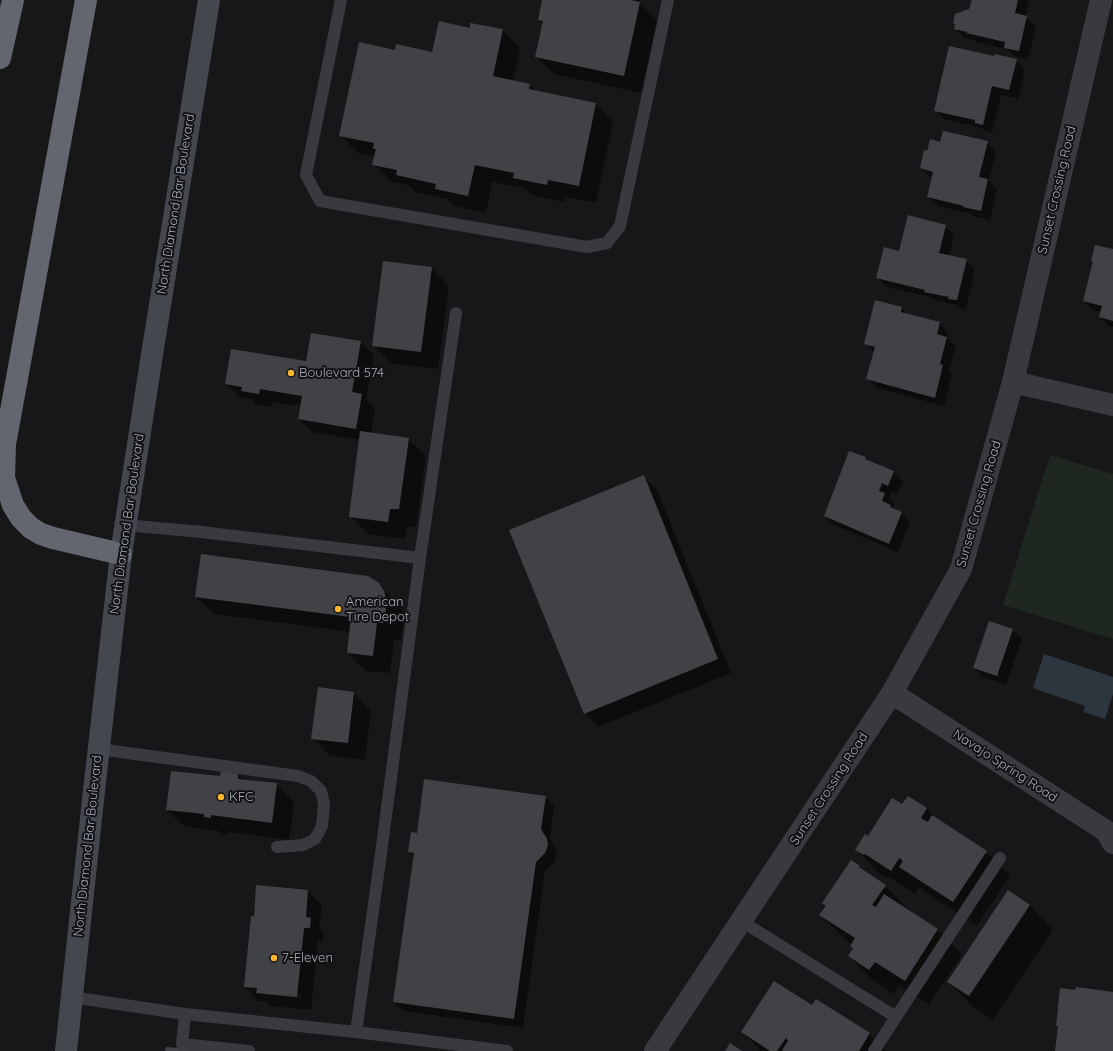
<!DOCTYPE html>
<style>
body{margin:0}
canvas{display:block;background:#171719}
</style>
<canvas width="1113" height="1051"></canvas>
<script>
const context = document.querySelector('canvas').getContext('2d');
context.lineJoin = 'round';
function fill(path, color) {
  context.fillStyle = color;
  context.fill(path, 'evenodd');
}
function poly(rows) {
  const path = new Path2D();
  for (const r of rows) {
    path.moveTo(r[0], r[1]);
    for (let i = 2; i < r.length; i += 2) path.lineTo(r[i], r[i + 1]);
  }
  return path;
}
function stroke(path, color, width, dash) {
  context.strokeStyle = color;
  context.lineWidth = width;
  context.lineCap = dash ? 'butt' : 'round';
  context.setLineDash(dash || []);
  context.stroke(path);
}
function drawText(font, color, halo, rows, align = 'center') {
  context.font = font + ' Quicksand,sans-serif';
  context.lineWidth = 4;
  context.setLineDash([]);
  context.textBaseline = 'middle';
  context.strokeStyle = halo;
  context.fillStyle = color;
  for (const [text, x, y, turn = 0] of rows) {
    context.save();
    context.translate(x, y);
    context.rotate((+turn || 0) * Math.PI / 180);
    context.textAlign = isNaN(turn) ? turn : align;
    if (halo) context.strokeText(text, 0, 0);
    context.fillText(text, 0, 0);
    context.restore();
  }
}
fill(poly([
 [1050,455,1113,474,1113,639,1003,605]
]), '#1e2720');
fill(poly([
 [1044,654,1113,677,1113,694,1105,719,1083,712,1085,706,1033,688]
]), '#2c363e');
fill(poly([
 [543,0,640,0,639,2,657,20,641,93,554,74,536,57,543,24,539,20],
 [973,0,1029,0,1025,17,1036,26,1028,60,1014,56,1006,49,977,42,975,40,964,38,955,28,955,25,954,23,970,9],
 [471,24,503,30,520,48,513,82,530,85,537,92,596,104,613,122,596,203,565,197,564,202,532,195,524,188,492,182,486,213,454,206,447,199,415,192,408,185,391,182,374,164,375,157,358,153,340,135,395,51,433,53,471,29],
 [995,57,1016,60,1025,69,1018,99,1001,95,992,133,985,131,981,128,944,119,935,110],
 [987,142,996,152,989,181,997,189,990,220,973,216,971,214,938,206,928,197,933,178,930,177,921,168,928,152,941,143],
 [945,226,954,235,949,256,966,260,975,269,966,309,958,308,956,305,935,300,932,298,887,287,877,278,900,252],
 [1113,250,1113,327,1109,326,1100,317,1101,312,1093,310,1084,301,1094,262,1092,261],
 [431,268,449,286,438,369,391,363,373,345],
 [902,308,908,315,939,323,948,332,947,338,956,347,949,372,952,375,944,406,877,388,868,379,874,352,865,343],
 [360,342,374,355,366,400,375,408,371,434,408,439,426,456,416,527,407,526,405,539,368,534,350,516,360,440,312,432,299,419,301,406,273,402,272,407,256,404,251,399,240,397,226,384,307,362],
 [865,458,869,462,894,472,903,481,897,494,891,492,889,498,894,503,892,507,896,511,901,513,910,522,898,552,834,525,825,516],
 [643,476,657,490,731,673,598,727,585,713],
 [378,584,396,602,402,610,404,620,401,640,394,640,390,673,365,671,348,653,351,632,214,614,196,597],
 [989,622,1013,630,1022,639,1006,685,983,677,974,668],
 [354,693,371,711,365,760,330,756,313,738],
 [238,774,244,780,276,784,294,802,289,840,228,832,228,835,222,835,219,831,185,827,167,810,221,778],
 [545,796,554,806,550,839,556,849,557,854,554,863,545,871,523,1028,403,1011,394,1002,415,858,409,852,418,834],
 [908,797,927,809,937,819,986,852,1010,876,977,926,924,891,920,887,915,894,889,877,888,879,880,874,856,849,903,806],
 [859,866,868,874,885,886,909,910,908,911,938,930,962,954,929,1005,899,985,894,994,873,980,849,956,854,948,852,944,845,939,820,915],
 [257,886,308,891,322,905,319,928,324,932,323,942,318,941,311,1010,271,1006,266,1001,259,1001,245,987],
 [259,992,302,996,302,998,262,994],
 [1029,905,1053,930,993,1020,972,1006,948,982],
 [817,1000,869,1034,886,1051,761,1051,742,1032,812,1007]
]), '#0007');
fill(poly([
 [542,0,631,0,640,2,624,76,535,57,543,21,538,20],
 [972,0,1018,0,1015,13,1027,16,1019,51,1004,48,1005,42,966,33,967,32,954,29,955,24,953,23,955,14,969,9],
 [439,21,470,28,470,23,503,29,493,76,530,84,529,89,596,103,579,186,548,180,547,185,513,178,514,173,475,165,468,196,435,189,436,184,396,175,397,170,372,165,376,149,373,149,374,143,339,136,359,42,395,50,396,44,432,52],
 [949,46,994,56,995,54,1017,59,1009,90,992,86,983,125,975,123,975,120,934,111],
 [943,131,988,141,979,177,988,179,981,211,963,207,964,206,927,197,933,172,920,168,924,150,927,151,930,139,940,142],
 [908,215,946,225,939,253,967,259,957,300,948,299,949,297,924,292,925,290,876,278,884,247,899,251],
 [1095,245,1113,249,1113,321,1099,317,1102,306,1083,301,1093,261,1091,261],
 [383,261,432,267,421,352,372,346],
 [875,300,902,307,901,312,940,322,937,334,947,337,940,364,943,365,935,398,866,379,875,347,864,344],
 [311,333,361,341,352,392,362,394,356,429,298,419,302,396,260,389,259,394,241,391,242,387,225,384,231,349,306,361],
 [360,431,409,438,399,509,390,509,388,522,349,517],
 [849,451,866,457,865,459,894,471,888,486,882,483,879,491,885,493,882,501,891,505,890,507,902,512,889,544,824,516],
 [644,475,718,659,584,714,509,530],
 [201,554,368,576,373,579,379,583,384,591,387,601,384,623,377,623,373,656,347,653,351,617,195,597],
 [989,621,1013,629,997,676,973,668],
 [318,687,354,692,348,743,311,739],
 [171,771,220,776,221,771,238,773,238,779,277,783,272,823,211,815,211,818,204,817,204,814,166,810],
 [424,779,546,796,541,829,547,839,548,845,545,853,536,862,514,1019,393,1002,414,853,408,852,411,832,417,833],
 [908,796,927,808,921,818,928,822,932,815,987,851,953,902,899,867,903,861,899,858,891,871,865,854,864,855,855,850,865,834,868,836,892,798,902,804],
 [851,860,860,866,859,867,886,885,872,905,876,907,884,894,938,929,905,981,875,962,869,970,848,956,853,948,850,946,855,938,819,915,826,906,822,903],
 [256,885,308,890,306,917,311,918,310,928,304,928,297,997,256,993,257,988,244,987,251,916,254,916],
 [1008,890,1030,905,969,996,947,982],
 [774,981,812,1005,816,999,870,1033,859,1051,784,1051,782,1050,788,1041,786,1038,777,1051,770,1051,741,1032],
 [1076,987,1113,992,1113,1051,1055,1051,1058,1026,1056,1026,1060,988,1075,990],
 [730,1043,742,1051,725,1051],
 [166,1047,203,1050,203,1051,165,1051]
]), '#414246');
stroke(poly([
 [341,0,306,175,320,201,587,247,607,243,620,226,668,0],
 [125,525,201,532,420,558],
 [98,749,298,776,311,781,321,791,324,804,322,826,315,839,303,845,277,847],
 [741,921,896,1017,874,1051],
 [71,997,185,1014,356,1032,507,1051],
 [185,1014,182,1044,249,1051],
 [896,1017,1000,858],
 [356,1032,380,861,420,558,456,313]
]), '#393a40', 12);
stroke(poly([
 [1013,382,1113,405],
 [892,693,1106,831,1113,843]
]), '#393a40', 22);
stroke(poly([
 [655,1051,892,693,961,569,1013,382,1101,0]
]), '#393a40', 22);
stroke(poly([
 [66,1051,94,791,121,554,151,361,209,0]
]), '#45474e', 22);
stroke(poly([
 [86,0,5,444,4,478,13,505,21,518,31,528,41,534,53,538,121,554],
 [0,58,13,0]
]), '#63666f', 22);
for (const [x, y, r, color] of [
 [291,373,4,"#fab72e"],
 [338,609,4,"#fab72e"],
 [221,797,4,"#fab72e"],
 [274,958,4,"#fab72e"]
]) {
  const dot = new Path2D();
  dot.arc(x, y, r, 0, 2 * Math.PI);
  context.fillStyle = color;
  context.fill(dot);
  stroke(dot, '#121214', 1.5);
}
drawText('13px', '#a8adb9', '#121214', [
 ["Sunset Crossing Road",1057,190,-77],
 ["North Diamond Bar Boulevard",176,204,-81],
 ["Sunset Crossing Road",979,504,-74],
 ["North Diamond Bar Boulevard",127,524,-82],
 ["Navajo Spring Road",1005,766,33],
 ["Sunset Crossing Road",829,789,-57],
 ["North Diamond Bar Boulevard",88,846,-84]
]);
drawText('13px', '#a8adb9', '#121214', [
 ["Boulevard 574",299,373],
 ["American",346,602],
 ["Tire Depot",346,617],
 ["KFC",229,797],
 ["7-Eleven",282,958]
], 'left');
</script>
